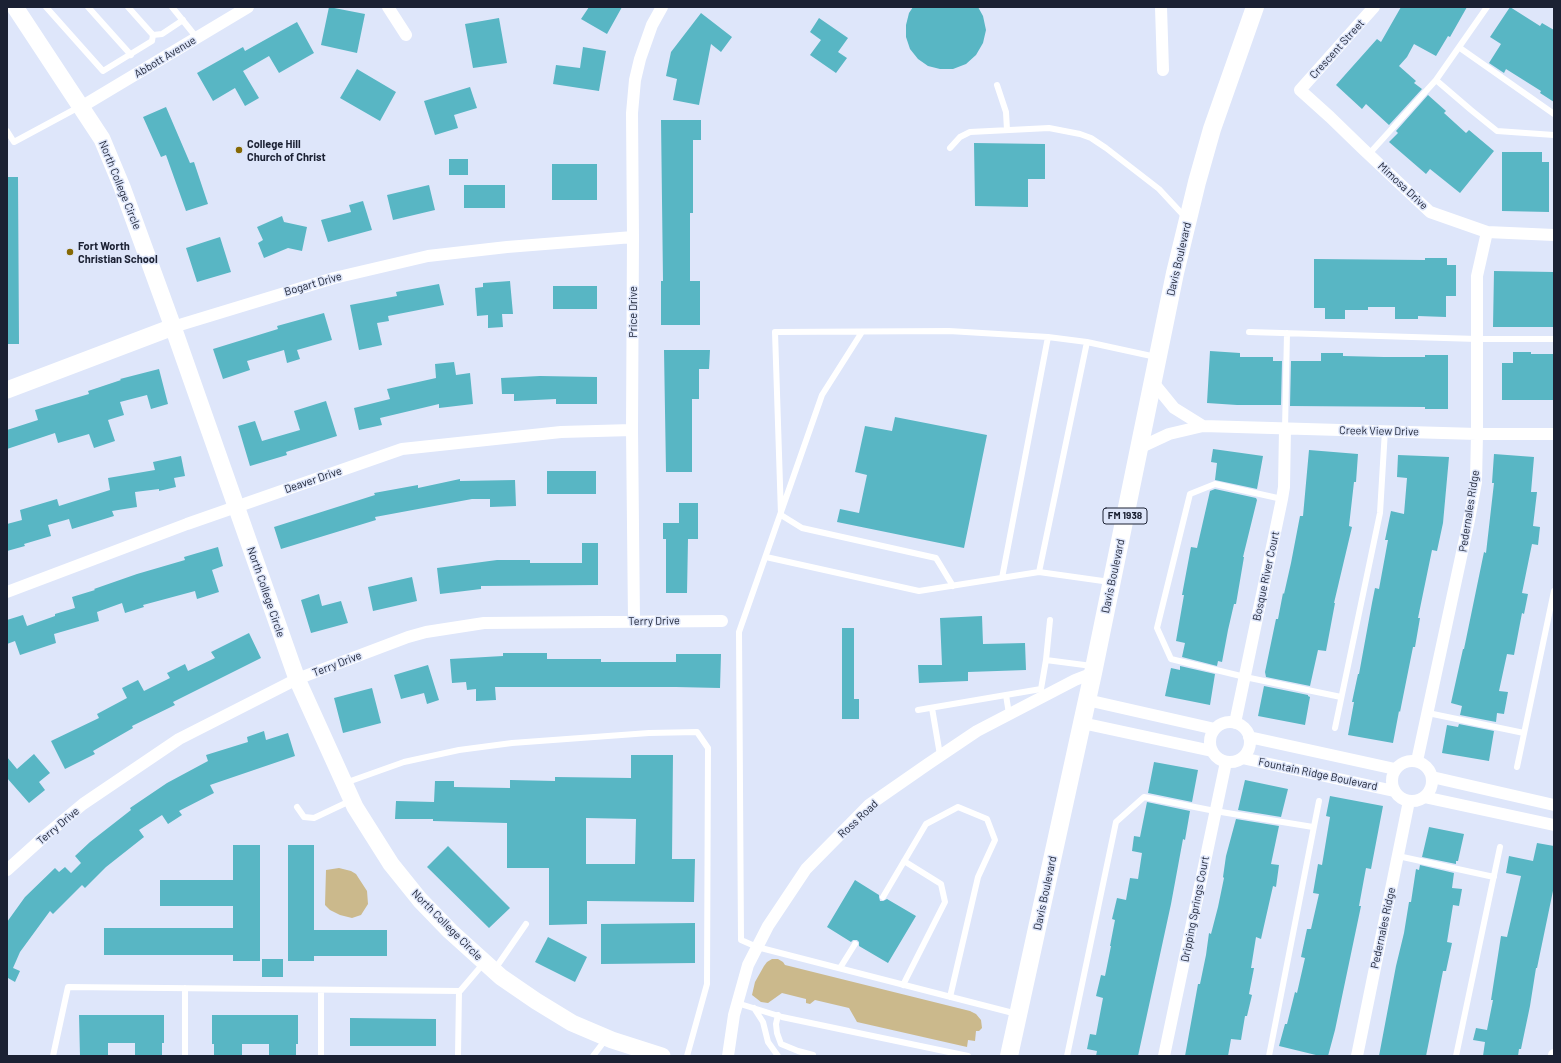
<!DOCTYPE html>
<style>
body{margin:0}
#map{position:relative;width:1561px;height:1063px;overflow:hidden;background:#dee6fa;font-family:Barlow,sans-serif}
canvas{display:block}
.frame{position:absolute;inset:0;border:8px solid #1b2133;pointer-events:none}
</style>
<div id="map">
<canvas width="1561" height="1063"></canvas>
<div class="frame"></div>
</div>
<script>
const context = document.querySelector('canvas').getContext('2d');
context.lineJoin = 'round';
function fill(path, color) {
  context.fillStyle = color;
  context.fill(path, 'evenodd');
}
function poly(rows) {
  const path = new Path2D();
  for (const r of rows) {
    if (r.length === 3) {
      path.moveTo(r[0] + r[2], r[1]);
      path.arc(r[0], r[1], r[2], 0, 2 * Math.PI);
      continue;
    }
    path.moveTo(r[0], r[1]);
    for (let i = 2; i < r.length; i += 2) path.lineTo(r[i], r[i + 1]);
  }
  return path;
}
function stroke(path, color, width, dash) {
  context.strokeStyle = color;
  context.lineWidth = width;
  context.lineCap = dash ? 'butt' : 'round';
  context.setLineDash(dash || []);
  context.stroke(path);
}
function drawText(font, color, halo, rows, align = 'center') {
  context.font = font + ' Barlow,sans-serif';
  context.lineWidth = 3;
  context.setLineDash([]);
  context.textBaseline = 'middle';
  context.strokeStyle = halo;
  context.fillStyle = color;
  for (const [text, x, y, turn = 0] of rows) {
    context.save();
    context.translate(x, y);
    context.rotate((+turn || 0) * Math.PI / 180);
    context.textAlign = isNaN(turn) ? turn : align;
    if (halo) context.strokeText(text, 0, 0);
    context.fillText(text, 0, 0);
    context.restore();
  }
}
fill(poly([
 [339,868,351,871,356,874,367,891,368,904,361,915,352,918,340,915,330,910,325,905,326,870],
 [772,959,778,959,783,962,785,965,970,1011,976,1014,981,1020,982,1028,979,1031,976,1031,975,1041,968,1040,967,1047,857,1022,849,1008,815,1000,810,1004,806,1003,806,999,782,993,768,1003,761,1002,752,995,755,982,764,966,767,962]
]), '#cbb98c');
fill(poly([
 [329,7,365,14,357,53,321,45],
 [589,7,622,7,607,34,581,19],
 [913,7,978,7,983,16,986,30,983,43,976,55,966,64,953,69,940,69,928,66,918,59,910,49,906,37,906,25,909,13],
 [1401,7,1467,7,1450,37,1448,36,1436,56,1414,44,1407,57,1399,66,1416,81,1414,83,1422,89,1389,125,1366,104,1362,109,1336,85,1377,39,1381,42],
 [1510,7,1540,26,1542,23,1554,30,1554,102,1540,93,1541,91,1506,69,1504,73,1489,63,1501,44,1490,37],
 [701,13,732,37,721,52,711,44,699,105,673,100,677,79,666,76,671,52],
 [499,18,507,63,473,68,465,24],
 [819,18,848,38,838,52,847,58,836,73,810,55,821,40,810,32],
 [297,22,314,53,279,73,269,56,243,71,259,98,245,106,235,88,213,101,197,73,243,47,245,51],
 [583,47,606,51,599,91,553,84,556,65,580,68],
 [357,69,396,92,380,121,340,98],
 [470,87,477,108,454,115,458,128,435,135,424,101],
 [1428,95,1446,111,1444,113,1466,133,1469,130,1494,151,1460,193,1430,169,1426,174,1389,142,1398,133,1396,131],
 [166,107,190,163,194,162,208,204,186,211,166,155,161,157,143,117],
 [661,120,701,120,701,140,693,140,693,213,690,213,690,281,700,281,700,325,661,325,661,281,663,281],
 [974,143,1045,144,1045,179,1028,179,1028,207,975,206],
 [1502,152,1542,152,1542,162,1549,162,1549,212,1502,211],
 [449,159,468,159,468,175,449,175],
 [552,164,597,164,597,200,552,200],
 [7,177,18,177,19,344,7,344],
 [429,185,435,210,393,220,387,195],
 [464,185,505,185,505,208,464,208],
 [363,201,372,230,328,242,321,220,351,212,349,205],
 [282,216,284,222,307,227,302,251,288,248,264,258,258,243,263,240,257,227],
 [220,237,231,272,197,282,186,248],
 [1425,258,1447,258,1447,265,1456,265,1456,296,1446,296,1446,317,1418,316,1418,319,1395,319,1395,307,1368,307,1368,310,1345,310,1345,319,1325,319,1325,308,1314,308,1314,259,1425,260],
 [1494,271,1554,272,1554,327,1493,327],
 [510,281,513,314,502,314,503,327,488,328,488,315,477,316,475,288,483,287,483,283],
 [439,284,444,305,388,316,389,321,377,323,382,345,359,350,350,305,397,296,396,292],
 [553,286,597,286,597,309,553,309],
 [324,313,332,340,297,350,300,359,287,363,284,350,247,361,250,370,223,379,213,349,278,329,277,326],
 [664,350,710,350,709,369,699,369,699,399,692,399,692,472,666,472],
 [1210,351,1240,353,1240,357,1273,357,1273,361,1282,361,1281,405,1237,405,1207,403],
 [1513,352,1531,352,1531,354,1554,354,1554,400,1502,400,1502,363,1513,363],
 [1321,353,1343,353,1343,356,1384,357,1425,357,1425,355,1448,355,1448,409,1425,409,1425,407,1290,406,1291,361,1321,361],
 [454,362,456,375,470,373,473,404,439,408,439,404,380,418,382,425,359,430,354,408,390,399,387,389,436,378,435,364],
 [159,369,168,404,151,409,147,395,120,402,124,415,108,420,115,441,94,448,89,434,58,443,55,433,7,449,7,430,38,420,35,410,89,394,88,391,121,380,120,379],
 [540,376,597,377,597,404,556,404,556,399,514,401,514,394,502,394,501,378],
 [326,401,337,436,286,452,287,455,250,466,238,426,255,421,262,441,300,430,294,411],
 [895,417,987,435,964,548,837,522,840,509,859,513,867,475,855,472,865,426,892,431],
 [1213,449,1263,456,1257,489,1215,480,1217,463,1211,462],
 [1309,450,1358,454,1356,482,1354,482,1349,526,1352,527,1334,603,1335,603,1326,651,1318,650,1310,686,1266,677,1265,672,1276,619,1278,619,1283,593,1284,594,1291,563,1300,516,1303,516],
 [1494,454,1534,457,1531,492,1537,492,1533,526,1540,527,1538,545,1532,544,1522,593,1528,594,1524,614,1522,613,1514,655,1507,654,1499,691,1508,692,1504,714,1497,713,1496,722,1460,715,1462,706,1451,703,1463,649,1464,649,1484,552,1486,553,1494,483,1492,483],
 [1398,455,1449,457,1443,523,1437,551,1432,550,1418,618,1420,618,1415,647,1413,647,1400,712,1399,711,1393,743,1348,735,1354,702,1352,702,1358,674,1359,674,1372,603,1375,588,1379,589,1388,540,1385,540,1391,511,1404,514,1407,478,1397,477],
 [181,456,185,476,174,478,176,487,159,491,159,489,135,492,137,507,112,511,114,516,72,529,69,519,48,525,51,536,24,544,25,546,7,551,7,524,22,520,20,510,57,499,59,506,110,490,108,478,155,470,153,462],
 [547,471,596,471,596,494,547,494],
 [460,479,460,481,515,480,516,506,490,507,490,499,472,499,375,517,376,520,281,549,274,527,375,495,374,493,418,485,418,488],
 [1215,489,1256,498,1257,500,1243,557,1244,557,1236,604,1234,604,1228,630,1222,662,1218,661,1217,666,1182,657,1185,643,1176,641,1184,595,1182,595,1191,547,1197,548,1210,491],
 [679,503,698,503,698,539,688,539,687,593,666,593,666,539,663,539,663,523,679,523],
 [582,543,598,543,598,585,481,586,481,589,440,594,437,568,497,560,530,560,530,563,582,563],
 [218,547,223,566,212,570,219,592,197,599,195,591,143,605,144,607,125,613,122,603,97,612,99,621,54,634,56,643,20,655,15,641,7,644,7,620,23,615,27,626,55,616,55,614,75,608,72,597,95,590,94,589,137,574,185,560,184,557],
 [412,577,417,601,373,611,368,587],
 [319,594,322,606,341,601,348,623,311,633,301,600],
 [982,616,983,644,1025,643,1026,670,968,672,968,681,919,683,918,665,942,665,940,618],
 [842,628,854,628,854,699,859,699,859,719,842,719],
 [249,633,261,658,173,702,175,705,132,726,133,728,93,751,95,754,65,769,51,741,99,718,97,714,127,698,122,688,138,680,144,691,170,678,167,673,185,664,188,671,215,658,211,652],
 [503,653,547,653,547,659,601,659,601,662,676,662,676,654,721,654,720,688,676,687,495,687,496,700,476,701,476,689,467,690,466,682,452,683,450,659,503,656],
 [428,665,439,700,427,704,424,693,401,699,394,675],
 [1180,666,1215,674,1210,705,1165,696,1171,668,1180,670],
 [1264,686,1308,695,1308,696,1310,697,1305,725,1258,716],
 [372,688,381,723,343,733,334,698],
 [1459,724,1494,731,1489,761,1442,753,1447,725,1458,727],
 [264,731,266,740,288,733,295,756,210,785,214,793,179,811,182,815,168,824,162,815,139,830,144,837,106,867,85,888,82,885,53,914,50,911,20,952,13,968,20,971,15,982,8,978,7,980,7,922,25,897,55,868,59,872,65,867,71,873,81,863,75,856,90,842,131,810,130,808,167,783,208,761,206,755,248,742,247,737],
 [34,754,50,773,39,782,45,790,29,803,7,778,7,757,17,769],
 [631,755,673,755,672,859,695,859,694,902,587,901,587,924,549,925,549,868,507,868,507,823,433,821,433,819,395,819,396,801,434,802,435,781,454,781,454,787,510,788,510,780,555,781,555,777,631,778],
 [586,818,636,819,635,864,586,864],
 [1154,762,1198,770,1192,802,1148,793],
 [1245,780,1288,789,1281,817,1238,810],
 [1330,796,1383,806,1371,869,1366,868,1359,906,1361,906,1335,1030,1328,1056,1320,1056,1279,1046,1285,1024,1287,1024,1295,992,1297,993,1305,958,1301,957,1307,929,1311,929,1319,894,1313,893,1318,864,1322,865,1330,817,1326,816],
 [1147,802,1190,811,1185,840,1183,839,1171,904,1138,1056,1096,1056,1097,1051,1087,1049,1090,1034,1096,1035,1103,998,1096,996,1101,975,1105,976,1111,946,1110,946,1115,920,1112,919,1117,898,1126,900,1130,878,1138,879,1142,853,1132,851,1134,836,1140,837],
 [1236,819,1279,826,1271,864,1279,865,1276,887,1273,886,1261,939,1256,937,1251,968,1254,968,1249,994,1252,995,1247,1016,1245,1016,1241,1040,1231,1039,1228,1056,1185,1056,1198,984,1200,984,1206,955,1209,933,1211,934,1218,907,1224,878,1223,877,1226,856],
 [1429,827,1464,834,1458,861,1456,861,1456,864,1422,857],
 [1537,843,1554,846,1554,886,1537,968,1536,968,1530,1006,1521,1049,1519,1049,1518,1056,1483,1056,1485,1042,1473,1040,1476,1028,1487,1030,1493,1000,1491,1000,1501,936,1507,937,1521,876,1506,873,1509,856,1533,861],
 [233,845,260,845,260,961,233,961,233,955,104,955,104,928,233,928,233,906,160,906,160,880,233,880],
 [288,845,314,845,314,930,387,930,387,956,314,956,314,961,288,961],
 [448,846,510,908,489,928,427,867],
 [1420,865,1454,873,1452,888,1462,889,1459,906,1453,905,1447,942,1452,943,1446,971,1443,971,1426,1056,1379,1056,1396,966,1404,933,1409,902,1411,902,1416,869,1419,870],
 [855,880,879,895,879,897,880,901,883,901,887,899,916,916,888,963,859,946,859,942,857,940,853,940,851,942,827,927],
 [695,923,695,963,601,964,601,924],
 [548,937,587,957,575,982,535,962],
 [262,959,283,959,283,977,262,977],
 [79,1015,164,1015,164,1043,162,1043,162,1056,135,1056,135,1043,108,1043,108,1056,80,1056],
 [212,1015,298,1015,298,1044,296,1044,296,1056,269,1056,269,1044,242,1044,242,1056,214,1056,214,1044,212,1044],
 [350,1018,436,1019,436,1046,350,1046]
]), '#58b6c4');
stroke(poly([
 [46,7,103,71,152,41,153,35],
 [88,7,131,55],
 [128,7,153,35],
 [172,7,197,38],
 [153,35,162,34,183,20],
 [1460,48,1554,114],
 [1436,80,1471,110,1497,131,1554,135],
 [997,85,1006,112,1007,130],
 [7,131,14,142,79,107],
 [950,148,960,137,970,132,1049,128,1080,134,1091,138,1106,148,1159,189,1185,217],
 [1369,154,1436,80,1487,7],
 [862,332,822,395,739,632,741,940,757,947,1017,1014],
 [1249,332,1477,339,1554,339],
 [1285,429,1287,333],
 [1282,499,1215,484,1190,494,1157,628,1171,659,1245,677,1341,697],
 [766,557,919,591,1039,572,1110,582],
 [1039,572,1087,342],
 [1002,578,1048,337,1087,342,1156,357],
 [953,586,936,558,802,528,781,515,775,332,949,331,1048,337],
 [1046,660,1092,666],
 [1006,695,1009,714],
 [932,708,940,755],
 [918,710,1041,689,1046,660,1050,620],
 [1428,713,1524,733],
 [1335,728,1380,513,1385,430],
 [1517,767,1554,591],
 [345,783,404,762,459,750,512,743,649,733,697,732,708,748,707,984,687,1056],
 [297,807,304,817,314,818,350,801],
 [1398,856,1494,877],
 [883,897,926,824,958,807,987,819,995,840,978,877,950,997],
 [840,968,855,944],
 [495,969,526,924],
 [903,985,945,902,941,884,904,861],
 [185,988,185,1056],
 [321,990,321,1056],
 [737,1003,782,1017,968,1056],
 [754,1008,763,1022,768,1042,778,1056],
 [778,1015,776,1024,777,1033,781,1044,798,1051,813,1055],
 [53,1056,68,987,460,991,483,964],
 [458,1056,459,991],
 [593,1056,606,1039],
 [1067,1056,1116,822,1144,797,1215,811,1313,827],
 [1269,1056,1319,801],
 [1456,1056,1500,847]
]), '#fff', 6);
stroke(poly([
 [388,7,406,35],
 [1161,7,1163,70],
 [1374,7,1300,90,1330,117,1363,149,1430,212,1487,232,1554,235],
 [81,107,248,7],
 [173,327,334,278,428,256,507,247,633,237],
 [1152,381,1174,408,1203,426],
 [1139,448,1169,434,1203,426,1477,434,1554,434],
 [7,592,187,524,402,449,561,432,632,430],
 [634,621,632,430,633,237,632,113,635,80,640,59,652,25,662,7],
 [1087,700,1215,729],
 [1230,742,20],
 [1082,723,1212,751],
 [1235,723,1282,499,1284,487,1285,429],
 [1249,737,1395,769],
 [1242,758,1394,791],
 [1412,781,20],
 [1417,761,1469,520,1476,482,1477,434,1477,276,1487,232],
 [1432,777,1554,805],
 [1424,797,1554,825],
 [7,870,47,834,83,804,179,739,297,679,408,637,426,632,484,623,722,621],
 [728,1056,734,1015,748,965,768,926,806,869,869,805,928,764,977,731,1075,680,1093,673],
 [1164,1056,1226,762],
 [1357,1056,1409,801],
 [1554,1056,1554,1055]
]), '#fff', 12);
stroke(poly([
 [15,7,102,139,122,187,173,327,297,679,355,807,391,864,420,900,450,931,501,977,536,1001,572,1023,612,1040,662,1056],
 [7,390,173,327]
]), '#fff', 17);
stroke(poly([
 [1009,1056,1093,673,1175,273,1197,182,1212,129,1255,7]
]), '#fff', 18);
for (const [x, y, r, color] of [
 [239,150,4,"#866904"],
 [70,252,4,"#866904"]
]) {
  const dot = new Path2D();
  dot.arc(x, y, r, 0, 2 * Math.PI);
  context.fillStyle = color;
  context.fill(dot);
  stroke(dot, '#dee6fa', 1.5);
}
for (const [x, y, w] of [
 [1125,516,44]
]) {
  const box = new Path2D();
  box.roundRect(x - w / 2, y - 8, w, 16, 3);
  context.fillStyle = '#dee6fa';
  context.fill(box);
  stroke(box, '#1b2133', 1);
}
drawText('bold 10px', '#1b2133', null, [
 ["FM 1938",1125,516]
]);
drawText('11px', '#1b2133', '#dee6fa', [
 ["Crescent Street",1337,49,-48],
 ["Abbott Avenue",165,57,-31],
 ["North College Circle",120,185,68],
 ["Mimosa Drive",1403,186,43],
 ["Davis Boulevard",1179,259,-77],
 ["Bogart Drive",313,284,-16],
 ["Price Drive",633,312,-90],
 ["Creek View Drive",1379,431,1],
 ["Deaver Drive",313,480,-19],
 ["Pedernales Ridge",1469,511,-81],
 ["Davis Boulevard",1113,576,-78],
 ["Bosque River Court",1266,576,-78],
 ["North College Circle",266,592,71],
 ["Terry Drive",654,621,-1],
 ["Terry Drive",337,664,-21],
 ["Fountain Ridge Boulevard",1318,774,12],
 ["Ross Road",858,819,-43],
 ["Terry Drive",58,826,-40],
 ["Davis Boulevard",1045,893,-78],
 ["Dripping Springs Court",1195,909,-79],
 ["North College Circle",447,925,45],
 ["Pedernales Ridge",1383,928,-78]
]);
drawText('bold 11px', '#1b2133', '#dee6fa', [
 ["College Hill",247,144],
 ["Church of Christ",247,157],
 ["Fort Worth",78,246],
 ["Christian School",78,259]
], 'left');
</script>
